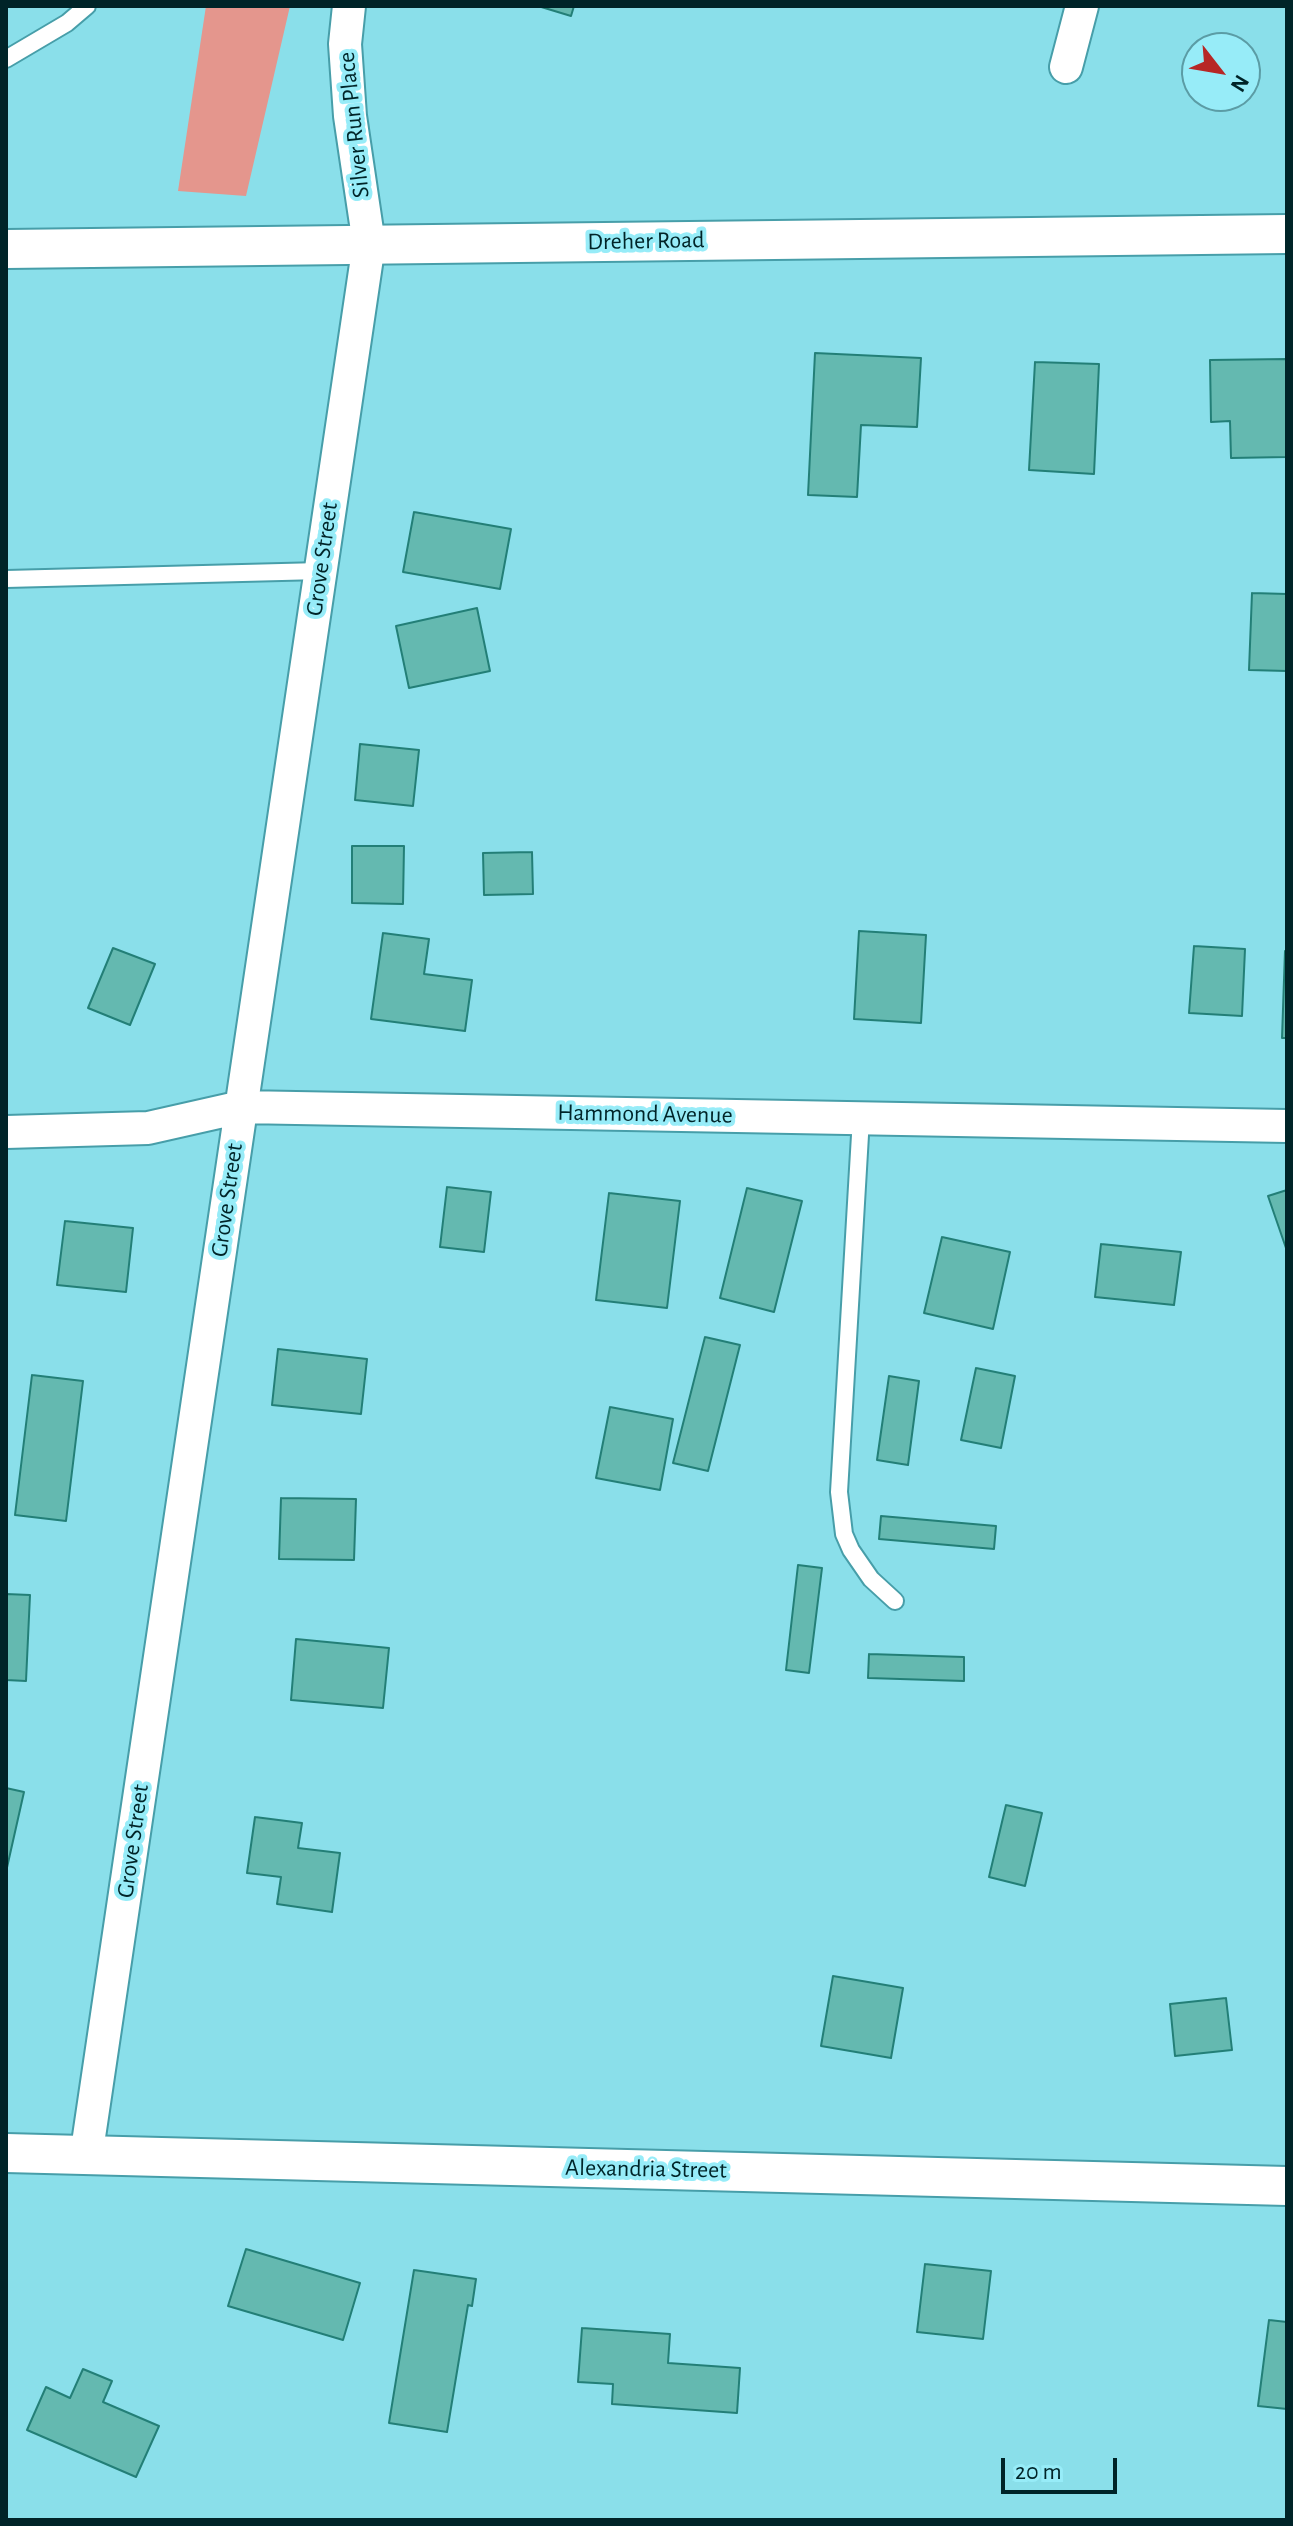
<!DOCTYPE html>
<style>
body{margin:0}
#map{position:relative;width:1293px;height:2526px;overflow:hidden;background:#8adfea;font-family:"Alegreya Sans",sans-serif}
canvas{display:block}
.frame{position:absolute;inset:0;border:8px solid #002428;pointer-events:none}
.north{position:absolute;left:1181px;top:32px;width:80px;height:80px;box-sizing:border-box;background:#97ecf8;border:2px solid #5b9ca5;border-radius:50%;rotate:121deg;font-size:22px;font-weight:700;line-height:32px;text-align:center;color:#002428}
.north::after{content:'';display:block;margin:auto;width:28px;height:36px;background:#b72726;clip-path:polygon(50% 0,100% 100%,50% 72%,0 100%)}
.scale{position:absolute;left:1001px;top:2458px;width:116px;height:36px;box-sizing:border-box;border:4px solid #002428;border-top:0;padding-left:10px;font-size:24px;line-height:28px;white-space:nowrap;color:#002428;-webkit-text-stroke:6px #97ecf8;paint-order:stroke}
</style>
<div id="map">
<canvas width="1293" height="2526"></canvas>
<div class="frame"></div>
<div class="north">N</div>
<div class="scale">20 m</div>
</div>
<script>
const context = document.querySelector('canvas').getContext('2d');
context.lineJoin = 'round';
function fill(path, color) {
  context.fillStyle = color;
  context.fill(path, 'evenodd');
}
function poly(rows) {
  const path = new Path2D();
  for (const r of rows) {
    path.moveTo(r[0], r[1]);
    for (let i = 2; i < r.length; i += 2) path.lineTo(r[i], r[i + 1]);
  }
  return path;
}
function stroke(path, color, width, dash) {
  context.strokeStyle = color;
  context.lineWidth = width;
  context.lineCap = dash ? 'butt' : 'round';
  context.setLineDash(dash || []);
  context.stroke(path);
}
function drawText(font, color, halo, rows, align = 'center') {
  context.font = font + ' "Alegreya Sans",sans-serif';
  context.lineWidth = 8;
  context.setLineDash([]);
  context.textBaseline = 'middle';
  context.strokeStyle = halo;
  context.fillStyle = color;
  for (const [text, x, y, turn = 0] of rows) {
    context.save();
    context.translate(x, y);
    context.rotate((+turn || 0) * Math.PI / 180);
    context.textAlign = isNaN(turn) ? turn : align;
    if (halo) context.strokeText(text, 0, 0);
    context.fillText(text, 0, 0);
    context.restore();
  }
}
fill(poly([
 [206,6,290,6,246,196,178,191]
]), '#e4968d');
const building = poly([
 [538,6,574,6,571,16,538,6],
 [815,353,921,358,917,427,861,425,857,497,808,495,815,353],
 [1287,359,1287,457,1231,458,1230,421,1211,422,1210,360,1287,359],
 [1035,362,1099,364,1094,474,1029,470,1035,362],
 [414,512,511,529,500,589,403,572,414,512],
 [1252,593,1287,594,1287,671,1249,670,1252,593],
 [477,608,490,671,409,688,396,626,477,608],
 [360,744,419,750,413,806,355,800,360,744],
 [352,846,404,846,403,904,352,903,352,846],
 [532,852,533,894,484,895,483,853,532,852],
 [859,931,926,935,921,1023,854,1019,859,931],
 [383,933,429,939,424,974,472,980,465,1031,371,1019,383,933],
 [1194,946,1245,949,1242,1016,1189,1013,1194,946],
 [113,948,155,964,130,1025,88,1008,113,948],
 [1285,951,1287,951,1287,1038,1282,1038,1285,951],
 [447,1187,491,1192,484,1252,440,1247,447,1187],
 [747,1188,802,1201,774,1312,720,1298,747,1188],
 [1287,1190,1287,1251,1268,1196,1287,1190],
 [609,1193,680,1201,667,1308,596,1300,609,1193],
 [65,1221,133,1228,126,1292,57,1285,65,1221],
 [942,1237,1010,1252,993,1329,924,1313,942,1237],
 [1101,1244,1181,1252,1174,1305,1095,1297,1101,1244],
 [705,1337,740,1345,708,1471,673,1463,705,1337],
 [278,1349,367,1359,361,1414,272,1405,278,1349],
 [976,1368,1015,1376,1001,1448,961,1440,976,1368],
 [32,1375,83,1381,66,1521,15,1515,32,1375],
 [889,1376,919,1381,908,1465,877,1460,889,1376],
 [610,1407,673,1419,660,1490,596,1478,610,1407],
 [281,1498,356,1499,354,1560,279,1559,281,1498],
 [881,1516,996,1526,994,1549,879,1539,881,1516],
 [798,1565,822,1568,809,1673,786,1670,798,1565],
 [6,1594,30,1595,26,1681,6,1680,6,1594],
 [296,1639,389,1648,383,1708,291,1700,296,1639],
 [869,1654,964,1657,964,1681,868,1678,869,1654],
 [6,1788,24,1792,6,1872,6,1788],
 [1006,1805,1042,1813,1025,1886,989,1877,1006,1805],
 [255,1817,302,1823,298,1848,340,1853,332,1912,277,1904,281,1877,247,1873,255,1817],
 [833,1976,903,1988,891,2058,821,2046,833,1976],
 [1226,1998,1232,2050,1175,2056,1170,2004,1226,1998],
 [246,2249,360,2283,343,2340,228,2306,246,2249],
 [925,2264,991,2271,983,2339,917,2332,925,2264],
 [414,2270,476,2279,472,2306,468,2305,447,2432,389,2423,414,2270],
 [1269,2320,1287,2322,1287,2409,1258,2406,1269,2320],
 [582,2328,670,2334,668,2363,740,2368,737,2413,612,2404,613,2384,578,2382,582,2328],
 [83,2369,112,2381,103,2402,159,2426,136,2477,27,2430,46,2387,70,2398,83,2369]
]);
fill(building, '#64b9b0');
stroke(building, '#237f77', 2);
const service = poly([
 [6,59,67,23,87,6],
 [6,579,321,571],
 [861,1118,839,1492,844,1534,851,1550,871,1579,895,1601]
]);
const minor = poly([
 [1066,67,1082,6],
 [6,1132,148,1128,241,1107,1287,1126],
 [86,2157,369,244,350,116,345,44,349,6]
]);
const tertiary = poly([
 [6,249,1287,234],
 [6,2153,1287,2186]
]);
stroke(service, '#479ea9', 20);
stroke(minor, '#479ea9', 36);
stroke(tertiary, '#479ea9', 42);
stroke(service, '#fff', 16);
stroke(minor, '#fff', 32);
stroke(tertiary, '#fff', 38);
drawText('24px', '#002428', '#97ecf8', [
 ["Silver Run Place",354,125,-96],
 ["Dreher Road",646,241,-1],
 ["Grove Street",322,559,-82],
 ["Hammond Avenue",645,1114,1],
 ["Grove Street",227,1200,-82],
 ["Grove Street",133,1841,-82],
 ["Alexandria Street",646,2169,1]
]);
</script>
